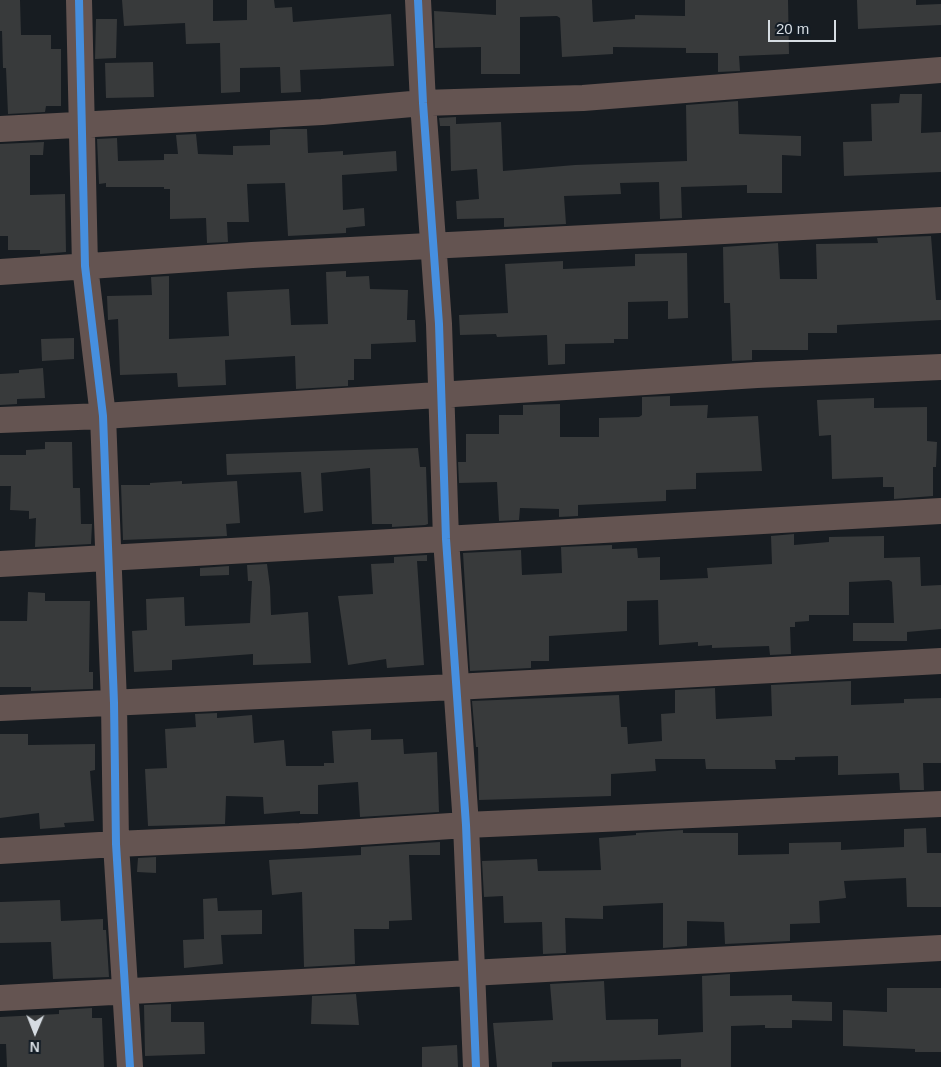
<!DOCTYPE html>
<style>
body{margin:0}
#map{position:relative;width:941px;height:1067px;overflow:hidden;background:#171c21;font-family:Arial,sans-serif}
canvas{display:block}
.north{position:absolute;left:10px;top:1007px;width:50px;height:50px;-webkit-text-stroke:4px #131c25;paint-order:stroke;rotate:181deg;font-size:14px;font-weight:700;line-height:20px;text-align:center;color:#d6dce2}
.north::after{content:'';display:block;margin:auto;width:18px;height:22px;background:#d6dce2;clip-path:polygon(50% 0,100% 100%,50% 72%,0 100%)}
.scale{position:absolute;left:768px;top:20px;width:68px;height:22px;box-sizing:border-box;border:2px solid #d6dce2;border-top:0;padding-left:6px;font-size:15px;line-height:18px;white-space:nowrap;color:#d6dce2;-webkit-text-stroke:4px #131c25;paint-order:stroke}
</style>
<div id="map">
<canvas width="941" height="1067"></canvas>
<div class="north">N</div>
<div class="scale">20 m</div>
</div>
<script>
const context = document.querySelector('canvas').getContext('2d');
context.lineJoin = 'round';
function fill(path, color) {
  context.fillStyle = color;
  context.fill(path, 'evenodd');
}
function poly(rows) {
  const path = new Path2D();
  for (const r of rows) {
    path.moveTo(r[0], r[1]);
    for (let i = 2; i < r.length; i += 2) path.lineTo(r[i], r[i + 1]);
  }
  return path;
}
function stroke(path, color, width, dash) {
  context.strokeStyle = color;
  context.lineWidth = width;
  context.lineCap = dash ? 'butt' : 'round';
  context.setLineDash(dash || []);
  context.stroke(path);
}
fill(poly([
 [0,0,20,0,21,35,51,35,51,49,61,49,61,106,46,106,45,112,8,114,6,68,3,68,2,31,0,31],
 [122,0,213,0,213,21,247,20,247,0,274,0,275,8,292,7,293,22,391,14,394,66,300,70,301,92,281,93,280,67,240,68,240,92,221,93,220,43,186,44,185,23,124,26],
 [496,0,592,0,593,22,635,19,635,15,685,16,685,0,788,0,789,54,739,56,740,71,718,72,718,53,686,53,686,48,613,47,613,54,562,57,560,18,557,16,520,17,520,74,481,74,481,47,435,48,434,11,496,15],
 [857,0,916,0,916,5,941,4,941,25,858,29],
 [96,19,117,19,116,58,95,59],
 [153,62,154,97,106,98,105,63],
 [900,94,922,94,921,133,941,132,941,172,844,176,843,142,872,141,871,104,899,103],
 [738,101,739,134,801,136,801,156,782,155,782,193,747,193,747,185,681,187,682,218,660,219,659,182,620,183,621,194,564,196,566,224,504,227,504,218,457,219,456,201,479,199,477,169,451,171,450,126,440,126,439,118,456,117,456,124,501,122,503,171,575,165,687,161,686,105],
 [279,129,307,129,308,153,343,151,343,155,396,151,397,171,342,175,343,210,364,208,365,226,346,228,346,233,288,236,285,183,247,184,249,222,227,222,228,242,207,243,206,218,170,219,170,189,164,189,164,187,106,187,106,183,99,184,97,139,117,138,118,161,164,160,164,154,178,154,176,135,196,134,198,154,233,155,233,146,270,145,270,130],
 [44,142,43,155,30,155,30,195,65,194,66,252,40,254,40,250,8,250,8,236,0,236,0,144],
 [931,236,936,300,941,300,941,320,837,325,837,333,808,333,808,350,752,350,752,360,732,361,730,303,724,303,723,247,778,243,780,279,817,279,816,244,878,243,877,238],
 [687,253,688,318,668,319,668,301,628,302,628,339,614,339,614,343,565,344,565,364,548,365,547,335,497,337,496,334,460,335,459,315,508,313,505,264,563,261,563,269,635,266,635,254],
 [346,271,346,277,369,276,370,289,408,290,407,320,415,320,416,342,371,344,371,359,354,359,354,380,348,380,348,386,296,389,295,356,225,360,226,385,178,387,177,373,120,375,118,319,108,320,107,296,152,295,151,277,169,276,169,339,229,336,227,292,289,289,291,325,328,324,326,272],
 [74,338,74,359,42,361,41,339],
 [43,368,45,398,17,399,17,404,0,405,0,374,19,373,19,370],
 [670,396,670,406,708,405,707,418,758,416,762,471,696,473,696,489,666,490,666,501,578,505,578,516,559,517,559,509,520,508,519,520,499,521,497,482,459,483,458,462,466,462,466,434,499,434,499,415,523,415,523,405,560,404,560,437,599,437,599,418,639,417,642,415,642,397],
 [874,398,874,408,927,407,927,441,937,442,936,467,933,467,933,496,894,499,894,487,883,487,883,477,832,479,831,435,819,436,817,400],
 [45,442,72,442,73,488,80,488,81,524,92,524,91,544,35,547,36,518,29,519,29,511,10,510,11,486,0,486,0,455,26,455,26,450,45,449],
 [418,448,420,467,426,467,428,524,425,525,392,527,392,524,372,524,370,468,321,473,323,511,304,513,301,472,227,475,226,454],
 [182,481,182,484,237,481,240,523,226,524,227,536,123,540,121,485,150,485,150,483],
 [794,534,794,545,829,542,829,537,884,536,884,558,920,557,921,586,941,585,941,629,907,632,907,641,853,641,853,623,894,623,892,582,889,580,849,582,849,615,809,615,809,621,795,622,795,627,790,627,791,654,770,655,769,646,712,648,712,645,698,646,698,642,659,645,658,600,627,601,627,631,549,636,549,661,531,661,531,668,470,671,463,553,521,550,522,575,562,573,561,547,612,545,612,549,637,548,638,558,660,557,660,580,708,578,707,568,772,564,771,536],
 [427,555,427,561,417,561,424,665,387,668,386,659,348,665,338,596,373,594,371,564,394,563,394,557],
 [267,564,270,587,271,615,308,612,311,663,253,665,253,654,172,660,172,670,134,672,132,631,147,630,146,599,184,597,185,626,250,623,252,581,248,581,247,565],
 [229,566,229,575,200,576,200,568],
 [28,592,45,593,45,601,90,601,89,672,93,672,93,689,31,691,31,687,0,687,0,621,27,621],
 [851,681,851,705,904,703,904,699,941,698,941,763,923,763,924,790,900,790,899,773,838,775,838,756,795,757,795,760,775,760,776,769,706,769,705,759,655,759,656,771,611,774,611,796,479,800,478,747,476,747,472,701,619,695,621,727,627,727,628,744,662,741,661,714,675,713,675,690,715,688,716,719,772,716,771,685],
 [217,713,217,718,252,715,254,743,284,740,286,766,324,766,324,763,334,763,332,731,371,729,371,740,403,739,404,754,437,752,439,812,360,817,358,782,318,785,318,814,300,814,300,811,264,814,263,797,226,796,225,824,148,826,145,769,167,768,165,729,196,727,195,714],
 [0,734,28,734,28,745,95,744,95,770,90,771,94,821,64,823,65,827,40,829,39,813,0,818],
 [926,828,927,853,941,853,941,907,907,907,906,878,844,881,846,898,819,901,820,923,790,924,790,941,725,944,724,922,687,921,687,946,663,948,663,903,603,906,603,919,565,918,566,953,543,954,542,922,504,923,503,896,484,897,482,861,537,859,538,871,601,870,599,838,636,835,636,833,683,830,683,833,738,833,738,855,789,854,789,843,841,842,841,850,904,847,904,829],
 [440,842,440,855,409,855,412,920,389,921,389,929,354,929,355,964,304,967,302,892,272,895,269,860,361,855,361,847],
 [156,857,156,873,137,872,138,858],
 [217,898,218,911,262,910,262,934,221,935,223,964,184,968,183,940,204,939,203,899],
 [60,900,61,921,103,919,103,930,106,930,109,977,53,979,51,942,0,943,0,902],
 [730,974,730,996,792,995,792,1001,832,1002,832,1021,792,1020,792,1028,765,1028,765,1025,731,1026,731,1067,681,1067,681,1059,552,1062,552,1067,497,1067,493,1023,553,1020,550,984,604,981,606,1020,658,1019,658,1035,703,1032,702,976],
 [887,988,941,988,941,1052,915,1052,915,1049,843,1046,843,1010,887,1012],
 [356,994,359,1025,311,1024,312,996],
 [171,1004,171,1022,204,1022,205,1054,145,1056,144,1005],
 [92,1008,92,1018,102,1018,104,1067,7,1067,6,1044,0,1044,0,1017,59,1014,59,1010],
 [457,1045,458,1067,422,1067,422,1047]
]), '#383a3b');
stroke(poly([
 [79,0,85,266,103,416,114,703,116,844,130,1067],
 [418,0,423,103,439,324,446,539,466,825,476,1067],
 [0,129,322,112,423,103,583,98,941,70],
 [0,272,252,255,941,220],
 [0,420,103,416,757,375,941,367],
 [0,564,941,511],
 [0,708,455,687,941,661],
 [0,851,116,844,300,836,466,825,941,804],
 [0,998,941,948]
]), '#645451', 26);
stroke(poly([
 [79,0,85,266,103,416,114,703,116,844,130,1067],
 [418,0,423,103,439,324,446,539,466,825,476,1067]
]), '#468fdf', 8);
</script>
